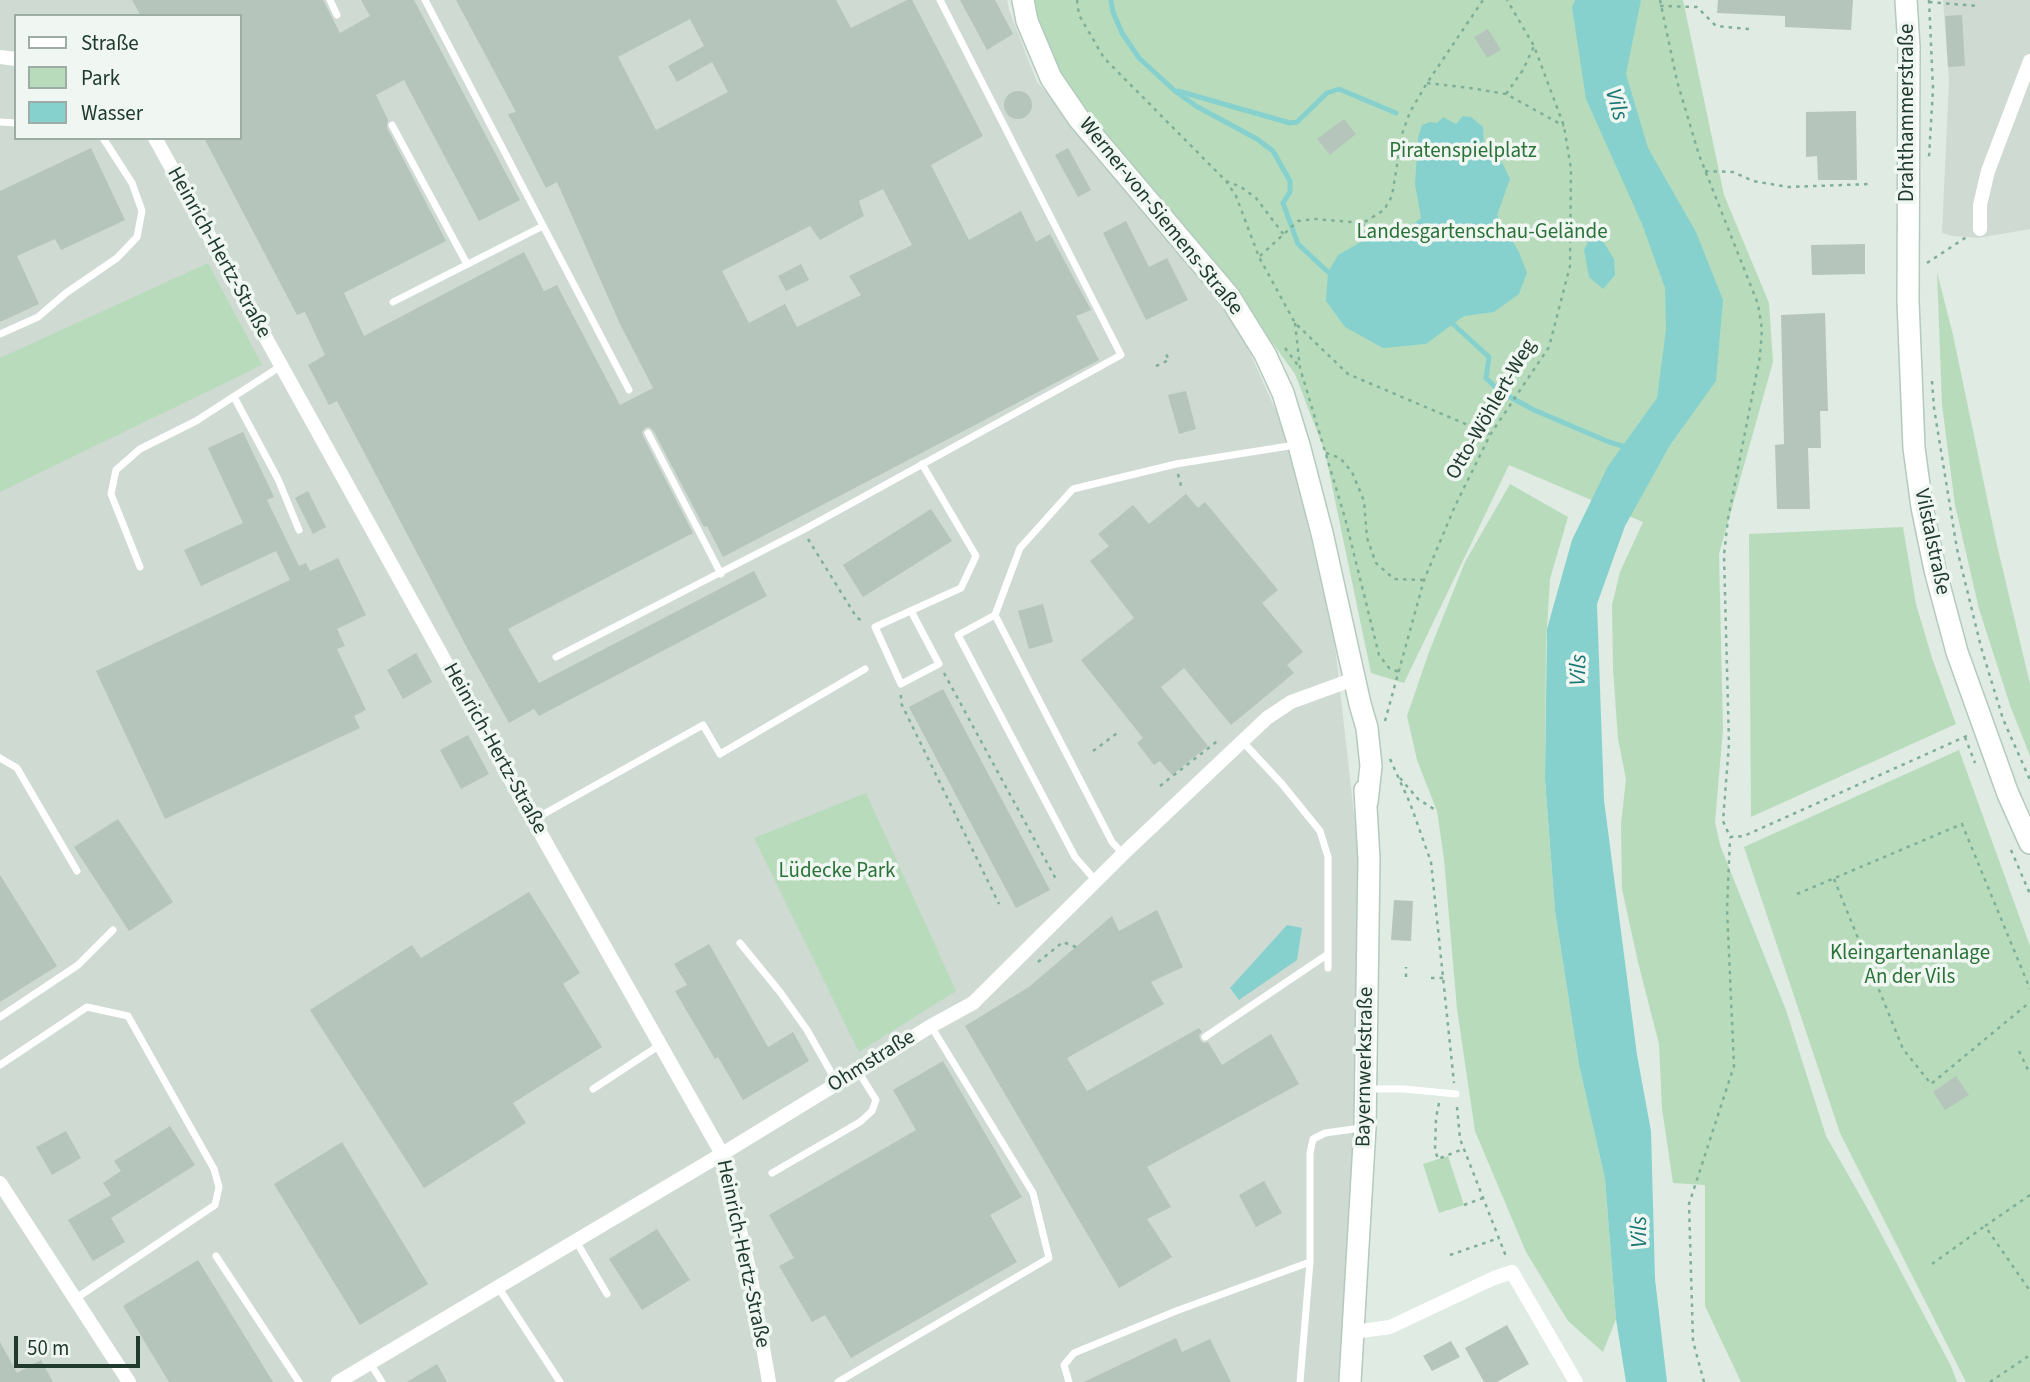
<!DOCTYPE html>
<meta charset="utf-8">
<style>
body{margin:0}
#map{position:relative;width:2030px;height:1382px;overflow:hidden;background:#dfebe3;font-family:"Source Sans 3",sans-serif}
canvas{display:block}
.legend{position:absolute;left:14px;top:14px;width:228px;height:126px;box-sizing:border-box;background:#f0f7f2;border:2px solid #9daca4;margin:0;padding:9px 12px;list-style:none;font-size:21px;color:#203b2e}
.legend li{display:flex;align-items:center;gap:14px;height:35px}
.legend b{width:35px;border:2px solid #9daca4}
.scale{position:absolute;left:14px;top:1336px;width:126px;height:32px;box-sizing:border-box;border:4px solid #203b2e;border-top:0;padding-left:9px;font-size:21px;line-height:24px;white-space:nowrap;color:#203b2e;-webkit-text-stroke:5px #f0f7f2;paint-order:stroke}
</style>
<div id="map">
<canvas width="2030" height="1382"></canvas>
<ul class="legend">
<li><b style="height:9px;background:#fff"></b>Straße</li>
<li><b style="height:19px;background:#b8dcbb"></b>Park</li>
<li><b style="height:19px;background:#86d1ce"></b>Wasser</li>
</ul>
<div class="scale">50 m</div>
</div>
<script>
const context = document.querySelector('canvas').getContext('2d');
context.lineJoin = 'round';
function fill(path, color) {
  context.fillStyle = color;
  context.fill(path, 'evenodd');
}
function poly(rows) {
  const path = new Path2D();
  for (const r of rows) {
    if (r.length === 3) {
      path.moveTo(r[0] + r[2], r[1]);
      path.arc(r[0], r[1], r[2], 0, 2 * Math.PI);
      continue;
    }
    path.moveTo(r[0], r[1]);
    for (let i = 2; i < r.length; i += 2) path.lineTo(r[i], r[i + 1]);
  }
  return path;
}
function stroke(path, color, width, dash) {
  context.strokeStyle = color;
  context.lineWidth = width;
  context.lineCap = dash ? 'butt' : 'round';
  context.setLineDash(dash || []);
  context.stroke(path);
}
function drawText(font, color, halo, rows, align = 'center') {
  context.font = font + ' "Source Sans 3",sans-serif';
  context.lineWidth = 7;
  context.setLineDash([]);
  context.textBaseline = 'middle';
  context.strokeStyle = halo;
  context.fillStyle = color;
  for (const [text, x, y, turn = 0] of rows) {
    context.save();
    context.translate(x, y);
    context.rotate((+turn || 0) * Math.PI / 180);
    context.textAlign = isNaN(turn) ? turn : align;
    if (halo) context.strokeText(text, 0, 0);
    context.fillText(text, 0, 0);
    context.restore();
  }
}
fill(poly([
 [0,0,1007,0,1009,10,1037,82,1226,299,1288,438,1335,645,1360,868,1349,1382,0,1382],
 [16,16,240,16,240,138,16,138],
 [1943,0,2030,0,2030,229,1978,238,1952,236,1942,233,1949,81]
]), '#cedad2');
fill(poly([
 [1032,0,1683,0,1724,195,1769,303,1773,362,1719,554,1723,729,1715,822,1720,845,1786,1010,1826,1136,1870,1213,1951,1366,1957,1382,1741,1382,1705,1306,1705,1185,1673,1183,1662,1109,1659,1044,1638,962,1622,889,1621,824,1626,779,1618,739,1613,669,1612,605,1620,572,1643,522,1509,465,1404,683,1371,673,1325,452,1295,374,1235,291,1080,112,1050,48],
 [208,263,262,365,0,492,0,358],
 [1937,272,1953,335,1996,541,2030,684,2030,756,2011,708,1979,609,1955,505,1942,405],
 [1510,484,1568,517,1550,579,1546,645,1545,779,1555,911,1579,1065,1605,1179,1616,1319,1603,1352,1568,1321,1526,1252,1475,1131,1457,1009,1444,859,1437,811,1417,760,1407,716,1429,652,1465,562],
 [1903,527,1916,604,1932,658,1956,724,1751,817,1749,534],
 [1959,750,2030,946,2030,1382,1966,1382,1840,1133,1744,847],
 [866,793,956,991,859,1052,754,838],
 [1448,1156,1464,1205,1439,1213,1423,1164]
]), '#b8dcbb');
fill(poly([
 [1575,0,1641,0,1626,74,1648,148,1696,232,1723,300,1716,381,1670,445,1625,526,1597,604,1604,800,1637,1055,1651,1131,1655,1279,1667,1382,1626,1382,1616,1319,1605,1179,1579,1065,1555,911,1545,779,1547,629,1572,540,1608,466,1657,398,1666,329,1665,288,1642,224,1586,99,1572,7],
 [1463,116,1471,117,1483,127,1484,146,1501,160,1510,179,1497,215,1519,252,1527,273,1519,294,1494,312,1464,316,1426,344,1383,348,1345,327,1326,301,1328,272,1338,255,1366,239,1409,227,1421,218,1415,184,1418,137,1422,125,1430,122,1437,123,1443,117,1456,124],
 [1592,234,1604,243,1614,259,1615,275,1603,289,1589,277,1584,250],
 [1287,925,1302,928,1297,960,1239,1000,1230,988]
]), '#86d1ce');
stroke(poly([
 [1111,0,1113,12,1122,33,1139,58,1175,91,1196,106,1257,139,1273,151,1290,181,1290,192,1283,203,1298,244,1328,272],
 [1178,91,1290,123,1297,122,1327,93,1339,89,1396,113],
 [1453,324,1489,357,1486,378,1499,391,1534,410,1609,442,1629,448]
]), '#86d1ce', 5);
fill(poly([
 [132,0,323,0,340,33,370,16,361,0,414,0,520,200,479,221,404,80,376,95,388,120,387,128,446,241,344,293,364,336,524,252,544,291,557,285,620,405,653,388,620,324,557,182,546,188,508,114,516,112,456,0,836,0,851,28,907,0,912,0,983,136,931,165,969,240,1021,211,1036,242,1050,234,1091,310,1076,316,1099,360,723,557,707,526,704,527,653,430,649,427,645,428,642,432,643,436,693,533,508,629,539,683,754,571,767,596,539,716,534,709,509,723,466,646,337,401,329,405,308,365,325,355,305,312,297,315,204,138,240,138,240,16,141,16],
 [690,19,704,46,668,66,677,82,712,62,728,92,656,130,618,57],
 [883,189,912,245,849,276,861,295,797,327,785,304,749,323,722,271,810,226,820,240,864,216,859,201],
 [960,0,995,0,1013,34,987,50],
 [1718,0,1853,0,1851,30,1785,27,1785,16,1717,13],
 [1962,15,1965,66,1948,67,1945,16],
 [1488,29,1501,50,1487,58,1474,37],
 [1018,105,14],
 [1856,111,1857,180,1818,180,1817,156,1806,157,1806,112],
 [1344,119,1356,134,1330,155,1317,139],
 [91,148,125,220,61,250,55,239,17,256,39,304,0,322,0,191],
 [1068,148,1091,190,1078,197,1055,155],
 [1126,221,1149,267,1167,258,1188,300,1146,320,1103,233],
 [1865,244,1865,274,1812,275,1811,245],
 [801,264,809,280,786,291,778,276],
 [1825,313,1828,411,1820,411,1821,448,1808,448,1810,509,1777,509,1775,445,1784,444,1781,315],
 [1186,391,1196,429,1179,434,1168,395],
 [243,432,274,497,267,500,299,566,306,563,310,571,338,558,366,615,337,629,345,646,337,649,366,710,354,716,360,728,165,819,96,671,290,580,276,551,201,586,184,550,243,523,208,448],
 [308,491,326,527,313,534,295,498],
 [1186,494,1198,508,1205,502,1278,590,1262,603,1303,652,1287,665,1294,673,1231,725,1184,668,1161,687,1208,746,1172,775,1160,761,1154,765,1137,743,1143,738,1081,660,1134,618,1090,561,1109,546,1098,534,1133,505,1149,524],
 [931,509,952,541,863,597,843,565],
 [1043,604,1053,642,1029,649,1018,611],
 [416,653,432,682,403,699,387,670],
 [943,689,1050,890,1016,908,909,707],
 [468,735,489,774,461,789,440,750],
 [118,819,173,902,129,931,74,847],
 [0,875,57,966,0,1002],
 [529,892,580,973,563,984,602,1047,513,1103,526,1123,424,1188,310,1010,412,945,421,958],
 [1394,900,1413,901,1411,941,1391,940],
 [1157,910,1183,967,1151,982,1164,1004,1067,1058,1087,1091,1199,1028,1202,1032,1199,1035,1200,1040,1203,1043,1208,1042,1222,1065,1271,1034,1299,1084,1147,1167,1171,1207,1147,1219,1172,1257,1119,1288,965,1026,1029,987,1112,916,1119,931],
 [709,944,768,1047,793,1032,809,1061,743,1100,718,1057,715,1059,675,991,687,985,674,964],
 [943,1061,1022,1197,990,1215,1017,1262,851,1358,825,1315,812,1322,779,1266,794,1258,769,1215,916,1130,893,1090],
 [1956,1076,1969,1095,1945,1110,1933,1092],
 [170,1126,195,1165,111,1218,125,1242,93,1261,68,1220,111,1195,103,1183,121,1171,114,1161],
 [66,1131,81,1158,52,1175,36,1147],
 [342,1142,428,1284,360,1325,274,1184],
 [1264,1181,1282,1213,1256,1227,1239,1195],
 [657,1229,690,1280,642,1310,609,1259],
 [198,1260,273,1382,169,1382,123,1306],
 [1507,1325,1529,1364,1497,1382,1484,1382,1465,1348],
 [1176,1338,1182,1352,1210,1339,1231,1382,1084,1382],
 [1451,1341,1460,1357,1432,1371,1423,1356],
 [0,1342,17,1373,41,1360,53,1382,0,1382],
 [437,1364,447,1382,407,1382]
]), '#b5c5bc');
const secondary = poly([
 [1023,0,1027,21,1051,78,1079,119,1229,296,1265,354,1283,393,1299,445,1322,533,1360,704,1367,728,1371,766,1367,802],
 [1906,0,1909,47,1908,301,1914,448,1922,507,1935,570,1957,652,2008,794,2030,843],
 [1350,1382,1365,1127,1369,859,1365,790]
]);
stroke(secondary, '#b3cabd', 24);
stroke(poly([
 [1077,0,1079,15,1104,58,1226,181,1236,196,1259,257,1295,323,1348,374,1489,434],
 [1660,0,1677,81,1699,155,1758,304,1762,329,1760,356,1728,519,1724,555,1729,744,1723,821,1730,837,1744,836,1969,735],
 [1929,0,1933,89,1929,157],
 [1929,2,1977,6],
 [1660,6,1697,7,1716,26,1749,29],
 [1427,83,1470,88,1506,94,1564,126],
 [1506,94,1523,70,1534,46],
 [1705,171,1733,172,1753,181,1788,187,1870,184],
 [1226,181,1241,187,1256,198,1284,235],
 [1363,223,1366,239],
 [1260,256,1298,221,1315,219,1363,223,1384,210,1392,196,1402,134,1410,112,1427,83,1483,0],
 [1927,263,1968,236],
 [1295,323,1300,368,1345,518,1379,655,1389,668,1399,672],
 [1285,348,1300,368],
 [1156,366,1169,360,1166,354],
 [1932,381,1934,408,1957,549,1981,647,2003,719,2030,780],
 [1326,453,1340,458,1352,472,1364,501,1367,538,1376,563,1394,579,1424,580],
 [1178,474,1181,486],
 [808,539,857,618,865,622],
 [944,673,1057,881],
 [901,695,901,703,999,904],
 [1385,721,1424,580,1455,506,1490,435,1549,347,1570,266,1571,169,1564,126,1534,46,1507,0],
 [1965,737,1975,763],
 [1093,751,1120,731],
 [1390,759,1410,803,1431,862,1454,1083],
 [1400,778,1418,799,1437,811],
 [1160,786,1220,739],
 [2011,850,2030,894],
 [1834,879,1903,1049,1931,1084,2030,1002],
 [1797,894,1962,824,2030,989],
 [1038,962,1063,942,1076,947],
 [1406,977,1406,967],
 [1431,978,1443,978],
 [2019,1051,2030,1074],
 [1439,1103,1436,1118,1435,1150,1438,1159,1463,1149],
 [1457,1107,1460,1139,1507,1259],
 [2030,1195,1985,1226,2030,1291],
 [1464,1205,1483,1198],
 [1450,1255,1499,1238],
 [1932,1264,1985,1226],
 [1704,1382,1693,1341,1689,1204,1734,1066,1727,909,1730,838],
 [1990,1382,2030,1355]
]), '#7faf97', 2.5, [3.5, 5]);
stroke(poly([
 [330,0,337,15],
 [425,0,629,390],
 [0,122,16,123],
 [392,125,467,264],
 [393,302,543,226],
 [0,334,38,317,66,293,117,258,137,237,142,211,132,183,103,138],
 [234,397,278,479,299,530],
 [648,433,721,574],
 [140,567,111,494,116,470,140,449,196,421,281,366],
 [911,611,939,664,901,684,875,627,961,588,976,556,922,464],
 [995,615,1112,842,1123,854],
 [556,657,803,530,1121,355,940,0],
 [1242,741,1282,784,1320,831,1328,857,1328,968],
 [0,758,17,768,77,871],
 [533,820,703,725,720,754,865,669],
 [1096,881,1075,857,958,635,995,615,1020,548,1073,489,1176,464,1295,445],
 [740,943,780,992,807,1030,837,1083],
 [0,1017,78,965,113,930],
 [1205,1037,1328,954],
 [0,1065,87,1007,128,1016,214,1169,219,1187,215,1205,75,1299],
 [593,1089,660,1045],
 [1369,1089,1404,1089,1456,1094],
 [772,1173,860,1122,872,1111,876,1100,858,1071],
 [576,1241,607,1294],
 [216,1256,299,1382],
 [498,1287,560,1382],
 [370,1363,382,1382],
 [838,1382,1049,1258,1033,1193,931,1026],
 [1069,1382,1064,1365,1074,1353,1176,1311,1310,1262],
 [1300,1382,1310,1262,1310,1153,1313,1139,1325,1133,1361,1128]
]), '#fff', 7);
stroke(poly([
 [0,57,16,59],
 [155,138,533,820,722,1154,750,1273,769,1382],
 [1980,229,1980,205,1988,171,2030,61],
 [0,1183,129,1382],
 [1354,1332,1390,1327,1494,1278,1512,1272,1576,1382],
 [338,1382,722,1154,931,1026,973,1003,1123,854,1267,718,1291,702,1354,679]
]), '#fff', 14);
stroke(secondary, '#fff', 21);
drawText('21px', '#203b2e', '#f0f7f2', [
 ["Drahthammerstraße",1908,113,-90],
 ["Werner-von-Siemens-Straße",1160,217,51],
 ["Heinrich-Hertz-Straße",218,253,61],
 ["Otto-Wöhlert-Weg",1492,410,-60],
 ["Vilstalstraße",1931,542,78],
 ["Heinrich-Hertz-Straße",494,749,61],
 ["Ohmstraße",872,1062,-32],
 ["Bayernwerkstraße",1366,1067,-89],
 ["Heinrich-Hertz-Straße",742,1254,78]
]);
drawText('21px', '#2a7238', '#f0f7f2', [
 ["Piratenspielplatz",1463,152],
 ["Landesgartenschau-Gelände",1482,233],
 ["Lüdecke Park",837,872],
 ["Kleingartenanlage",1910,954],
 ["An der Vils",1910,978]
]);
drawText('italic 23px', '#1a7774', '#f0f7f2', [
 ["Vils",1615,105,74],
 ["Vils",1580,670,-88],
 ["Vils",1641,1232,-91]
]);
</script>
